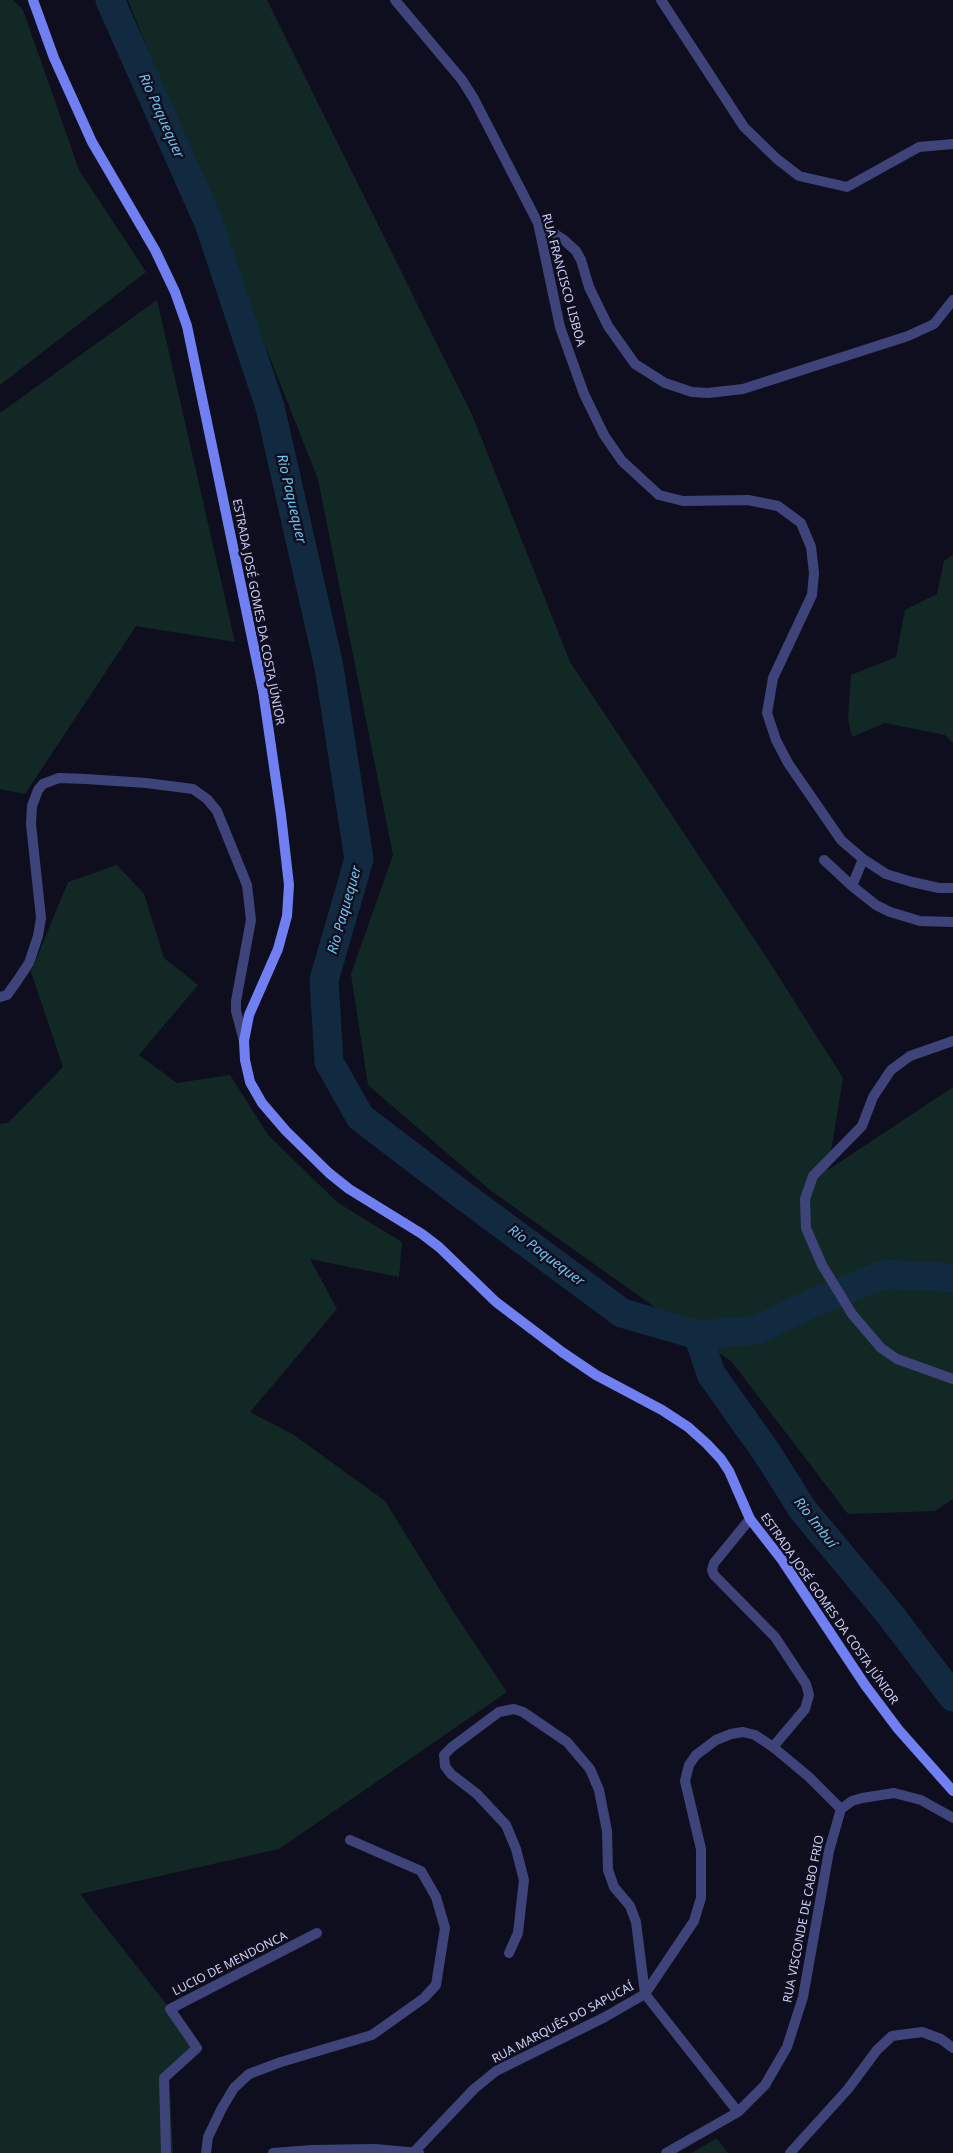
<!DOCTYPE html>
<meta charset="utf-8">
<style>
body{margin:0}
canvas{display:block;background:#0f0e1e}
</style>
<canvas width="953" height="2153"></canvas>
<script>
const context = document.querySelector('canvas').getContext('2d');
context.lineJoin = 'round';
function fill(path, color) {
  context.fillStyle = color;
  context.fill(path, 'evenodd');
}
function poly(rows) {
  const path = new Path2D();
  for (const r of rows) {
    path.moveTo(r[0], r[1]);
    for (let i = 2; i < r.length; i += 2) path.lineTo(r[i], r[i + 1]);
  }
  return path;
}
function stroke(path, color, width, dash) {
  context.strokeStyle = color;
  context.lineWidth = width;
  context.lineCap = dash ? 'butt' : 'round';
  context.setLineDash(dash || []);
  context.stroke(path);
}
function drawText(font, color, halo, rows, align = 'center') {
  context.font = font + ' "Noto Sans",sans-serif';
  context.lineWidth = 5;
  context.setLineDash([]);
  context.textBaseline = 'middle';
  context.strokeStyle = halo;
  context.fillStyle = color;
  for (const [text, x, y, turn = 0] of rows) {
    context.save();
    context.translate(x, y);
    context.rotate((+turn || 0) * Math.PI / 180);
    context.textAlign = isNaN(turn) ? turn : align;
    if (halo) context.strokeText(text, 0, 0);
    context.fillText(text, 0, 0);
    context.restore();
  }
}
fill(poly([
 [0,0,13,0,23,10,79,170,146,272,0,385],
 [128,0,267,0,473,417,570,662,763,952,843,1078,828,1170,953,1087,953,1499,935,1511,848,1514,732,1362,490,1190,368,1085,351,974,393,855,318,479],
 [157,300,235,642,136,626,25,794,0,789,0,413],
 [953,555,953,743,945,735,885,723,852,737,848,720,851,675,896,657,905,610,937,594,944,561],
 [117,865,144,894,164,958,198,985,139,1055,177,1083,230,1075,268,1135,338,1203,402,1242,399,1277,310,1259,337,1309,250,1412,294,1435,385,1501,453,1611,507,1692,279,1849,80,1894,170,2009,197,2048,169,2075,173,2153,0,2153,0,1124,8,1123,63,1067,31,972,68,882],
 [717,2139,728,2153,691,2153,716,2139]
]), '#122824');
stroke(poly([
 [110,0,209,223,270,407,329,667,359,859,324,980,329,1062,360,1117,461,1194,622,1313,698,1335,757,1330,813,1303,885,1274,953,1278],
 [698,1335,711,1374,767,1453,803,1510,888,1612,953,1697]
]), '#112a3f', 29);
stroke(poly([
 [395,0,462,80,474,99,538,223,560,327,584,394,604,435,622,461,659,495,683,501,748,500,778,506,801,523,811,547,814,573,812,595,773,678,767,713,776,740,788,763,841,840,863,859,886,874,912,882,939,888,953,888],
 [661,0,744,127,777,159,799,176,847,187,919,147,953,144],
 [538,223,564,240,576,251,581,260,589,287,608,326,635,364,665,383,692,392,708,393,743,389,908,336,934,324,953,300],
 [824,860,852,886,876,905,890,912,920,921,953,922],
 [852,886,863,859],
 [0,997,7,995,17,981,29,963,38,936,41,918,31,824,32,806,38,790,43,784,59,778,86,779,146,783,193,789,207,799,217,811,247,885,251,920,236,1001,236,1011,244,1041],
 [953,1041,910,1056,891,1070,873,1097,862,1126,813,1176,805,1199,806,1228,822,1265,852,1314,881,1348,897,1359,953,1379],
 [750,1519,714,1563,712,1570,714,1575,775,1637,806,1684,809,1695,805,1709,773,1747],
 [841,1809,852,1801,862,1798,894,1793,921,1800,953,1818],
 [509,1953,518,1933,524,1880,516,1849,506,1825,477,1794,451,1774,445,1766,444,1755,452,1747,499,1712,514,1709,523,1712,567,1742,590,1769,599,1790,607,1831,608,1870,614,1887,630,1906,636,1922,645,1994,738,2112],
 [415,2151,474,2089,496,2071,605,2017,645,1994,694,1921,701,1898,701,1849,685,1781,689,1765,696,1755,716,1740,731,1734,743,1732,755,1735,773,1747,809,1777,841,1809],
 [166,2153,164,2078,197,2048,170,2009,317,1933],
 [206,2153,208,2137,222,2108,234,2088,249,2074,281,2062,372,2035,424,1998,436,1985,445,1928,436,1897,421,1871,350,1840],
 [273,2153,312,2150,375,2149,419,2153],
 [666,2153,738,2112,765,2085,787,2047,803,1997,829,1851,841,1809],
 [790,2153,848,2089,877,2050,892,2036,922,2032,941,2039,953,2048]
]), '#3e4479', 10);
stroke(poly([
 [33,0,54,58,92,142,155,250,175,292,187,326,263,691,281,815,289,885,287,916,278,949,249,1015,244,1041,245,1060,250,1082,262,1103,286,1131,329,1173,349,1189,422,1234,439,1247,496,1302,562,1352,596,1375,662,1410,688,1427,707,1444,721,1459,729,1471,750,1519,782,1560,865,1685,898,1729,953,1791]
]), '#7080f2', 10);
drawText('12px', '#d0d1fb', '#0f0e1e', [
 ["RUA FRANCISCO LISBOA",563,280,75],
 ["ESTRADA JOSÉ GOMES DA COSTA JÚNIOR",258,612,79],
 ["ESTRADA JOSÉ GOMES DA COSTA JÚNIOR",829,1609,55],
 ["RUA VISCONDE DE CABO FRIO",804,1919,-79],
 ["LUCIO DE MENDONCA",230,1964,-27],
 ["RUA MARQUÊS DO SAPUCAÍ",563,2023,-28]
]);
drawText('italic 14px', '#68c6f1', '#0f0e1e', [
 ["Rio Paquequer",161,116,66],
 ["Rio Paquequer",291,499,77],
 ["Rio Paquequer",345,910,-74],
 ["Rio Paquequer",546,1256,37],
 ["Rio Imbuí",815,1523,52]
]);
</script>
